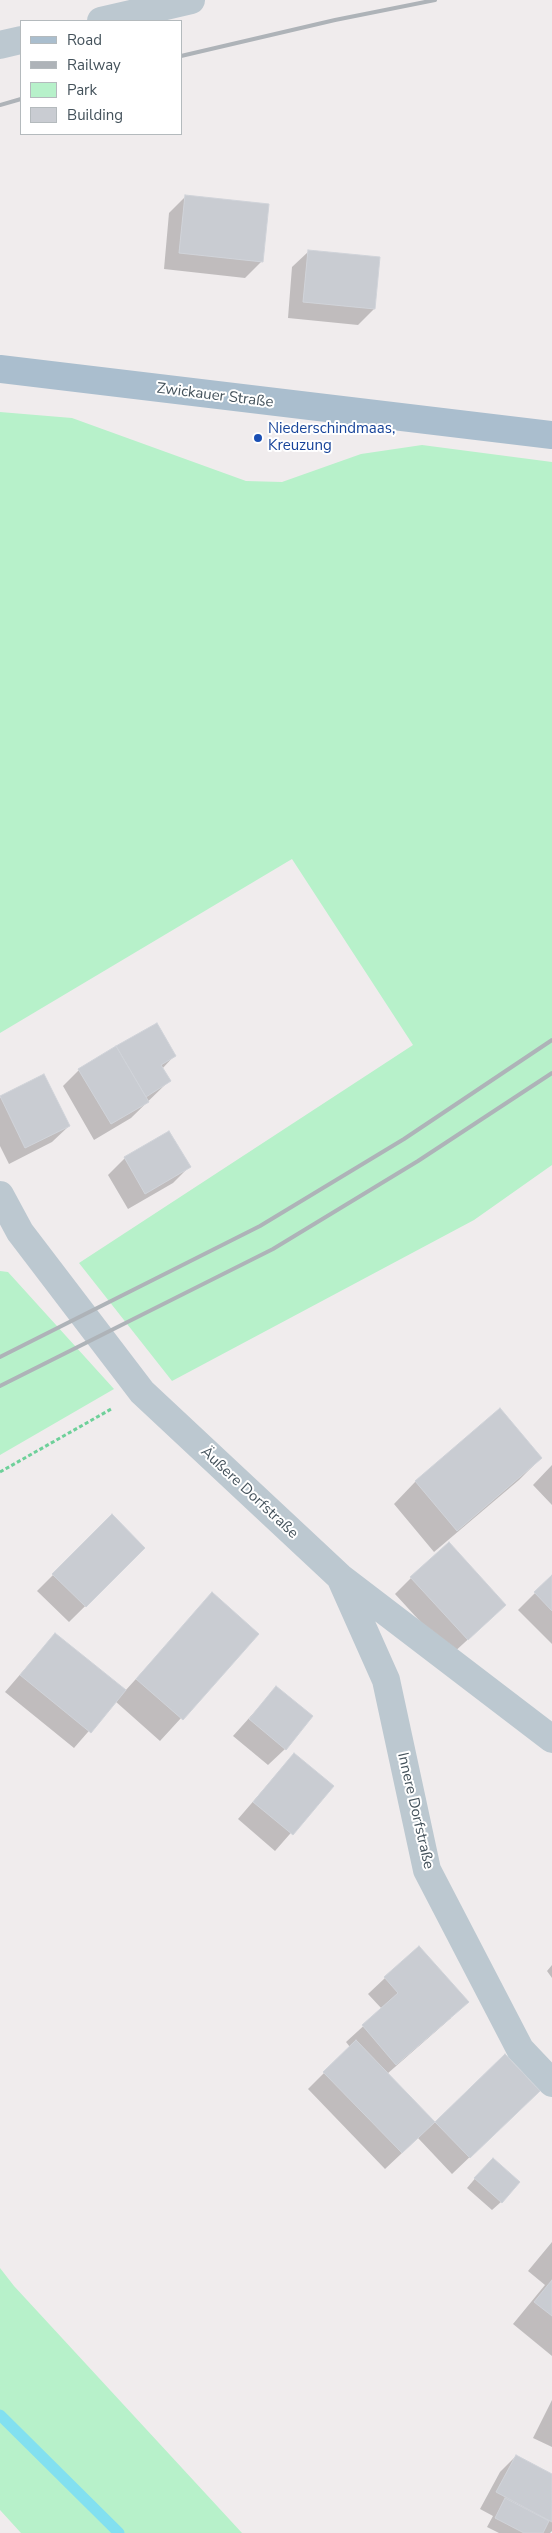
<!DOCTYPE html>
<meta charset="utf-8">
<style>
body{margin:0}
#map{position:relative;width:552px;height:2533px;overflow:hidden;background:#f0eced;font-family:"Nunito Sans",sans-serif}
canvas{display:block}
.legend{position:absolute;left:20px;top:20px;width:162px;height:115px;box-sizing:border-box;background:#fff;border:1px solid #b4babd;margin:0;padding:6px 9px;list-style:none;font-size:15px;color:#44525b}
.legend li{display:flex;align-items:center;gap:10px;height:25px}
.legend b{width:25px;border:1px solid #b4babd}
</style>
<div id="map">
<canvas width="552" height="2533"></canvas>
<ul class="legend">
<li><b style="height:6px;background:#aabece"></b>Road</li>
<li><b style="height:6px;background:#aeb3b8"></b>Railway</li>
<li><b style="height:14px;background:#b7f1ca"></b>Park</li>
<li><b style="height:14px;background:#c9ccd2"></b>Building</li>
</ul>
</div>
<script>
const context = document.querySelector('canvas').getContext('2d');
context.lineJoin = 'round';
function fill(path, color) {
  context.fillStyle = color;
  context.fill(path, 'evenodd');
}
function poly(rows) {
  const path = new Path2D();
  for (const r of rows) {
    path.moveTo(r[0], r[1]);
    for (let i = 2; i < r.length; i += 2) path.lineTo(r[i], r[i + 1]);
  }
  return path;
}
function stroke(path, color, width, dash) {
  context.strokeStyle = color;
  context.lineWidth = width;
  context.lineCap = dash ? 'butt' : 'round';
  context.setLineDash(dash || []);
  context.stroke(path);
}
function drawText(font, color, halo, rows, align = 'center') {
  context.font = font + ' "Nunito Sans",sans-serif';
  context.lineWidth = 4;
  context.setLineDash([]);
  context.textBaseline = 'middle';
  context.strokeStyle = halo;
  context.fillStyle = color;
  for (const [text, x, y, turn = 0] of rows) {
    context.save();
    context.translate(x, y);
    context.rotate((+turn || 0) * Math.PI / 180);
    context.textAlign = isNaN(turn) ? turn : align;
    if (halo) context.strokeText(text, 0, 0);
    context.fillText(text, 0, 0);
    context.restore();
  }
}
fill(poly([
 [0,412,72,418,246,481,282,482,361,454,422,445,552,462,552,1165,474,1220,172,1381,79,1263,413,1045,292,859,0,1033],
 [0,1271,8,1272,114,1389,0,1455],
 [0,2268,14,2286,242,2533,21,2533,0,2510]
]), '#b7f1ca');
fill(poly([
 [186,196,262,261,245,278,164,269,169,213],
 [309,251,374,309,358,325,288,318,292,267],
 [175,1055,162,1069,169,1081,131,1118,94,1140,63,1086,79,1070],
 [44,1076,69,1126,52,1142,9,1164,0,1146,0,1098],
 [169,1133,189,1167,173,1183,128,1209,108,1175,125,1158],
 [500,1410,541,1458,519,1480,434,1552,394,1504,415,1482],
 [552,1465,552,1505,533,1485],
 [112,1516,144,1548,69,1622,37,1591],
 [552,1576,552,1644,518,1610],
 [411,1578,488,1621,451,1655,395,1594],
 [213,1594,258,1634,160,1741,115,1701,74,1748,5,1692,55,1634,125,1691],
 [276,1688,285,1749,268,1765,233,1736],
 [294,1754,332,1786,275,1851,238,1819],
 [552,1965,552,1978,547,1971],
 [385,1978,451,2018,387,2074,434,2123,505,2056,522,2107,452,2174,418,2138,385,2169,308,2089,350,2047,346,2042,382,2009,368,1994],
 [484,2168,501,2202,492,2210,467,2188],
 [552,2242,552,2356,513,2324,545,2285,528,2271],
 [552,2400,552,2447,533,2438],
 [516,2456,552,2475,552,2531,550,2533,499,2533,487,2527,493,2516,480,2509,500,2472]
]), '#0003');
stroke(poly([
 [0,2415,119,2533]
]), '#82e0f0', 11);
const building = poly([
 [185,195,269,204,263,262,179,253,185,195],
 [308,250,380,257,375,309,303,302,308,250],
 [157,1023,176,1056,161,1065,171,1081,146,1097,116,1046,157,1023],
 [116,1046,149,1102,111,1124,78,1069,116,1046],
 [44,1074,70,1126,25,1148,0,1096,44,1074],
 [169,1131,191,1167,145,1194,124,1157,169,1131],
 [500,1408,542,1458,457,1531,415,1481,500,1408],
 [112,1514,145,1548,86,1607,52,1574,112,1514],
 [449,1542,506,1605,468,1640,410,1577,449,1542],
 [552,1575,552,1611,534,1592,552,1575],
 [212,1592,259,1634,183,1720,136,1679,212,1592],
 [55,1633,126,1690,91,1733,20,1675,55,1633],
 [276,1686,313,1716,286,1750,249,1719,276,1686],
 [294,1753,334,1786,293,1835,253,1802,294,1753],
 [419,1946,469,2002,396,2065,362,2025,398,1993,384,1977,419,1946],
 [356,2040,435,2122,402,2153,323,2072,356,2040],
 [505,2054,540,2091,470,2158,435,2122,505,2054],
 [493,2158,520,2182,502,2203,474,2178,493,2158],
 [552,2280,552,2316,534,2302,552,2280],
 [516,2455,552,2474,552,2522,496,2492,516,2455],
 [505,2498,549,2521,543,2533,524,2533,495,2518,505,2498]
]);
fill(building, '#c9ccd2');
stroke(building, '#d0d3d9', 1);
stroke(poly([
 [0,1472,113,1408]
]), '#6ed09a', 3, [4, 2.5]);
stroke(poly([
 [101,21,191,0],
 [0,45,21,40],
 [0,1195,20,1232,142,1392,340,1577,552,1739],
 [341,1579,386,1680,427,1870,520,2049,552,2083]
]), '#bcc8d0', 28);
stroke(poly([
 [0,369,552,435]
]), '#aabece', 28);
stroke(poly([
 [181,56,335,20,435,0],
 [0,105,21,99],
 [0,1357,260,1226,404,1139,552,1040],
 [0,1386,273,1249,418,1161,552,1073]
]), '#aeb3b8', 4);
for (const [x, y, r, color] of [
 [258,438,5,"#1a4fb4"]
]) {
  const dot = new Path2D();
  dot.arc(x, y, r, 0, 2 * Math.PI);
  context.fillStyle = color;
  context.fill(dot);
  stroke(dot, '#fff', 2);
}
drawText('15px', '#44525b', '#fff', [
 ["Zwickauer Straße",215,396,7],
 ["Äußere Dorfstraße",249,1493,43],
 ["Innere Dorfstraße",415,1811,77]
]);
drawText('15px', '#164399', '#fff', [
 ["Niederschindmaas,",268,429],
 ["Kreuzung",268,446]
], 'left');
</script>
